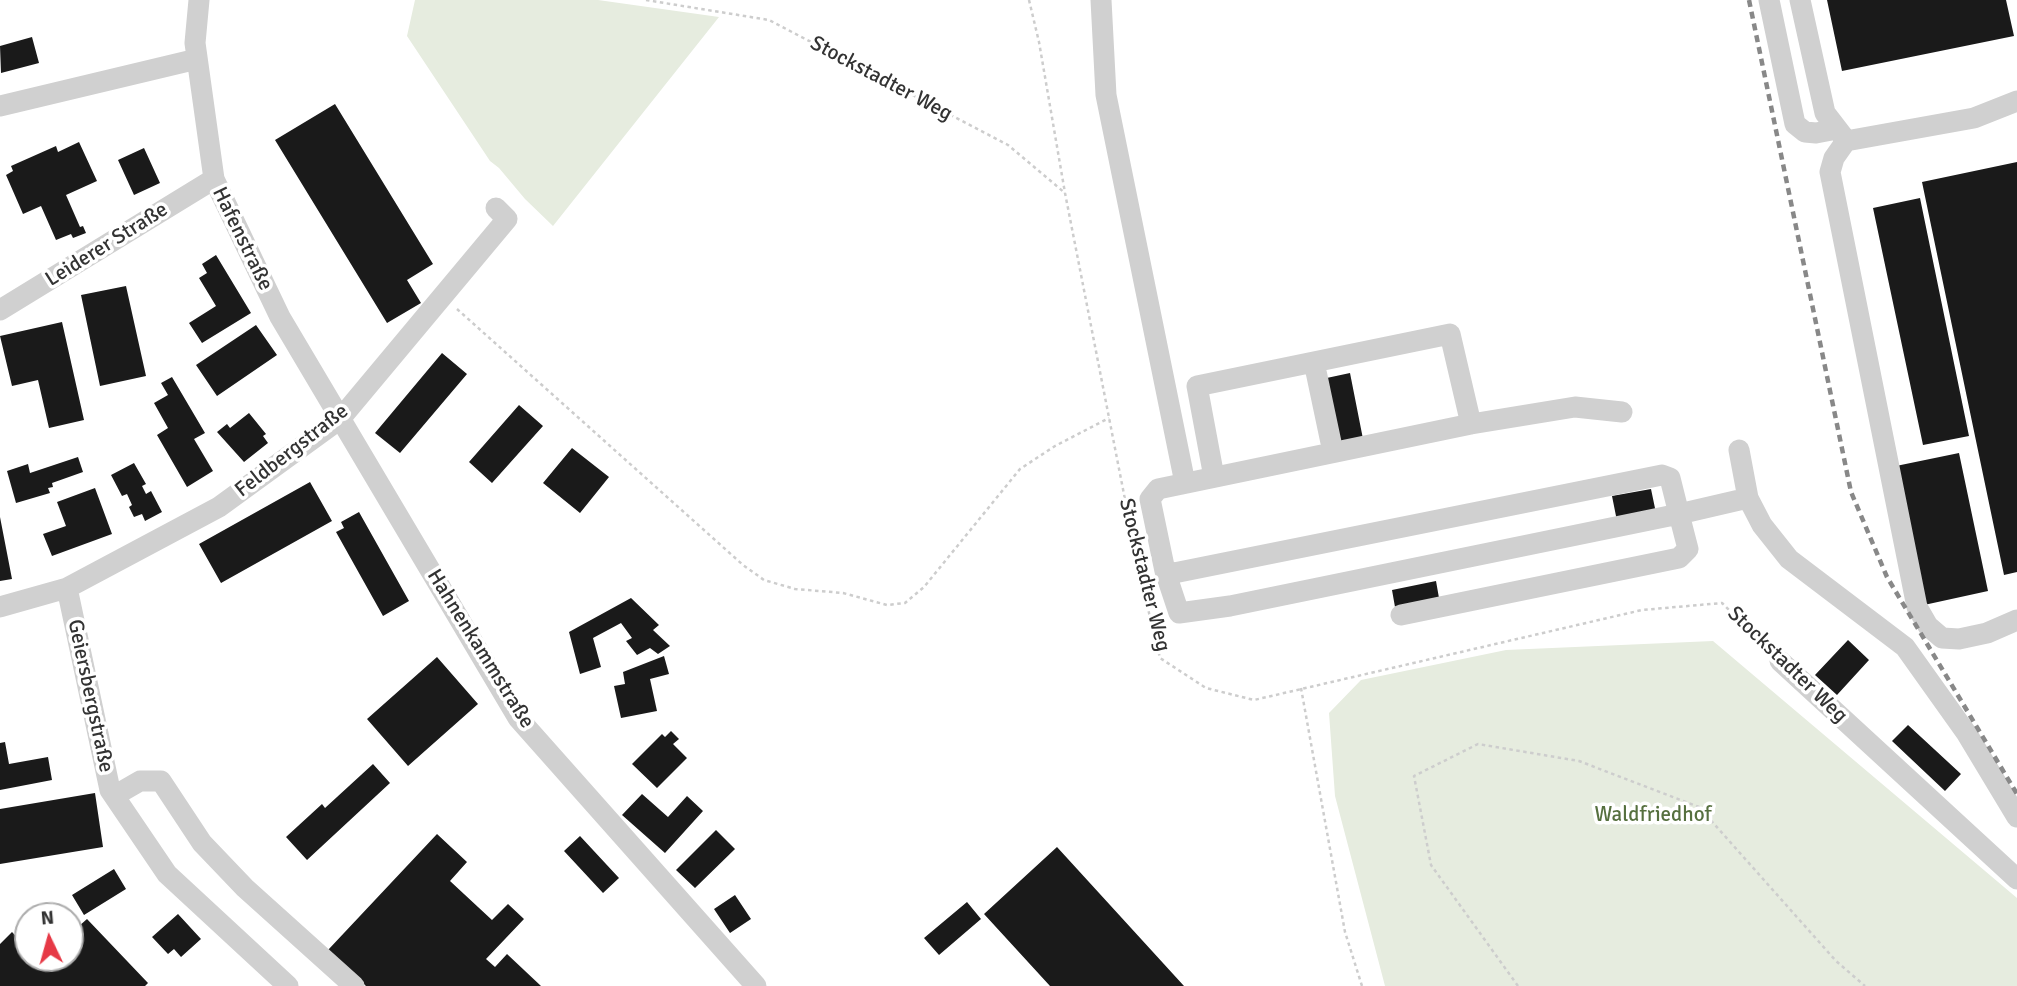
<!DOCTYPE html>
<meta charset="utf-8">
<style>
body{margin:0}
#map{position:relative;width:2017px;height:986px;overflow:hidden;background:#fff;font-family:Signika,sans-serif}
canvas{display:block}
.north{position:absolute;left:14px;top:902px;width:70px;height:70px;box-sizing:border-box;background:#fff;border:2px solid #adadad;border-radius:50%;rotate:355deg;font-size:19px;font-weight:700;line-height:28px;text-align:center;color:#333}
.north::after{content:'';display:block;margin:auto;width:24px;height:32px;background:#e63946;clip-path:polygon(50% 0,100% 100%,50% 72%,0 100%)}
</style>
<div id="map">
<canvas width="2017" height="986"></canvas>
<div class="north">N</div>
</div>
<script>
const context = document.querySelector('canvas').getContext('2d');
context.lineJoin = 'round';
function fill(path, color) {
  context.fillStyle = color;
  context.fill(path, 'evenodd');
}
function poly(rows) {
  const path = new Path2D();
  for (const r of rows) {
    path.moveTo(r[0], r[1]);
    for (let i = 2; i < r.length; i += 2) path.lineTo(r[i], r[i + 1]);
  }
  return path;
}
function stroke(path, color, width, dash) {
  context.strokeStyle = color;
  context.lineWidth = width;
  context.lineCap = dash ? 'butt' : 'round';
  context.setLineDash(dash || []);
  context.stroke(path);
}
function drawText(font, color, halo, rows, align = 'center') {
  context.font = font + ' Signika,sans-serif';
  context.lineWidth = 7;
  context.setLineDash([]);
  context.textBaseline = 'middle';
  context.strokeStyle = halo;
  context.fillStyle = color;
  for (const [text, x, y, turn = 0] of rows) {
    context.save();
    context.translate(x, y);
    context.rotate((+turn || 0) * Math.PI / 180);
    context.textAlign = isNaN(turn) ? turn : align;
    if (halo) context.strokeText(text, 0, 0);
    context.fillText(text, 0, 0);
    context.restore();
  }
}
fill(poly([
 [415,0,598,0,719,17,553,226,525,199,499,168,490,161,407,36],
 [1713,641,2017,898,2017,986,1385,986,1335,796,1329,713,1361,680,1506,650]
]), '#e6ecdf');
fill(poly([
 [1827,0,2006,0,2014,36,1842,71],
 [32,37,39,63,1,73,0,46],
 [335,104,433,264,407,280,421,303,387,323,275,140],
 [79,142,97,181,66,195,80,227,83,226,86,233,73,238,71,234,56,240,41,206,23,214,6,175,13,171,11,166,56,146,58,152],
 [144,148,160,183,134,195,118,160],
 [2017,162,2017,572,2004,575,1922,182],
 [1920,198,1969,436,1923,445,1873,208],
 [216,255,251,313,202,343,189,323,216,306,199,278,207,273,202,264],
 [126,286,146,376,100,386,81,295],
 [62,322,84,420,49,428,38,380,12,386,0,336],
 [256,325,277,355,217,396,196,365],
 [442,353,467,374,400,453,375,433],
 [1350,373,1363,439,1336,445,1322,379],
 [172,377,205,433,194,439,213,471,187,487,157,435,168,428,154,403,168,395,161,383],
 [519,405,543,426,492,483,469,462],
 [249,413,266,434,263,436,268,443,244,462,217,432,227,424,230,428],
 [572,448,609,477,580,513,543,483],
 [1959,453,1988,591,1924,605,1896,466],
 [78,457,83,472,52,483,53,487,48,488,50,493,16,503,7,471,28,464,30,473],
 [134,463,146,484,142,486,146,494,151,491,162,512,145,521,142,514,134,517,129,507,132,505,127,494,122,496,111,475],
 [310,482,332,521,221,583,199,544],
 [95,488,112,534,52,556,43,534,66,526,57,502],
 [1651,489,1656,513,1617,521,1612,496],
 [359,512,409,601,383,616,336,532,344,528,341,522],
 [0,517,12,579,0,581],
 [1436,581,1439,598,1395,607,1392,590],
 [631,598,659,625,653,630,670,646,658,654,650,648,637,655,626,641,632,638,621,623,593,638,601,667,580,674,569,632],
 [1848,640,1869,660,1837,695,1815,675],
 [664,656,669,674,650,679,657,711,621,718,614,686,625,684,623,672],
 [437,657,478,704,408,766,367,719],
 [1908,725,1961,774,1945,791,1892,741],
 [671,731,679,739,673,744,687,758,657,788,632,764,662,734,665,737],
 [5,742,9,764,48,757,52,780,0,790,0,743],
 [373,764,390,783,307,860,286,837,322,804,325,808],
 [95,793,103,847,0,864,0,809],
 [642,794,668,817,687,796,703,811,665,853,622,815],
 [716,830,735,849,695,888,676,870],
 [437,834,467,862,450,881,492,920,508,904,524,919,486,959,495,967,507,954,541,986,366,986,328,950],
 [580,836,619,878,603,893,564,851],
 [1057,847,1184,986,1050,986,984,914],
 [114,869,126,889,84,915,72,895],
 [735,895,751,919,730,933,714,909],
 [967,902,981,919,939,955,924,938],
 [178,914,201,939,181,957,174,949,168,954,152,937],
 [87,919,148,983,145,986,0,986,0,944,12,932,28,949,28,958,37,958,41,962,45,958,70,958,70,934]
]), '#1a1a1a');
stroke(poly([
 [646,0,769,20,1008,145,1065,193],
 [1029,0,1039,42,1065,193,1140,576,1160,658,1206,688,1254,700,1642,610,1722,603,1768,649],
 [457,309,743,565,764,580,795,589,843,593,887,605,905,603,924,587,1020,469,1055,446,1109,418],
 [1301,688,1345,932,1362,986],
 [1518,986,1431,865,1414,776,1478,744,1579,761,1699,807,1836,961,1865,986]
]), '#cdcdcd', 2.5, [3.5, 3.5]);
stroke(poly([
 [199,0,195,43,214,179,280,317,518,718,756,986],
 [1101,0,1106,95,1185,483],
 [1769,0,1795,124,1805,132,1816,133,1837,129],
 [1800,0,1825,113,1845,139],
 [2017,101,1974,118,1846,141,1834,158,1830,172,1917,607,1928,626,1942,638,1959,639,1987,633,2017,620],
 [0,106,197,59],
 [0,310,214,179],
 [1314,362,1333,452],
 [1622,412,1575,407,1471,424,1158,489,1150,499,1165,571,1174,573,1662,475,1670,478,1679,514,1748,498],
 [1739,450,1748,498,1762,525,1789,559,1905,647,1967,734,2017,817],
 [1214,477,1197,386,1450,334,1471,424],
 [1165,571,1179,613,1230,606,1679,514,1688,549,1679,558,1401,615],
 [67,588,110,790,167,874,288,986],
 [0,607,67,588,219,507,340,419,507,219,496,208],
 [1780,661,2017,879],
 [114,796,140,781,161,781,202,843,245,888,354,986]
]), '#d0d0d0', 21);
stroke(poly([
 [1749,0,1851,492,1887,577,2017,794]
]), '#888', 4.5, [7, 5]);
drawText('21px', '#333', '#fff', [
 ["Stockstadter Weg",881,79,28],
 ["Hafenstraße",242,239,64],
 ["Leiderer Straße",107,245,-32],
 ["Feldbergstraße",292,451,-38],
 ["Stockstadter Weg",1144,575,76],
 ["Hahnenkammstraße",480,649,58],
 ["Stockstadter Weg",1787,665,44],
 ["Geiersbergstraße",90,696,78]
]);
drawText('21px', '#56703f', '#fff', [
 ["Waldfriedhof",1653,815]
]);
</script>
